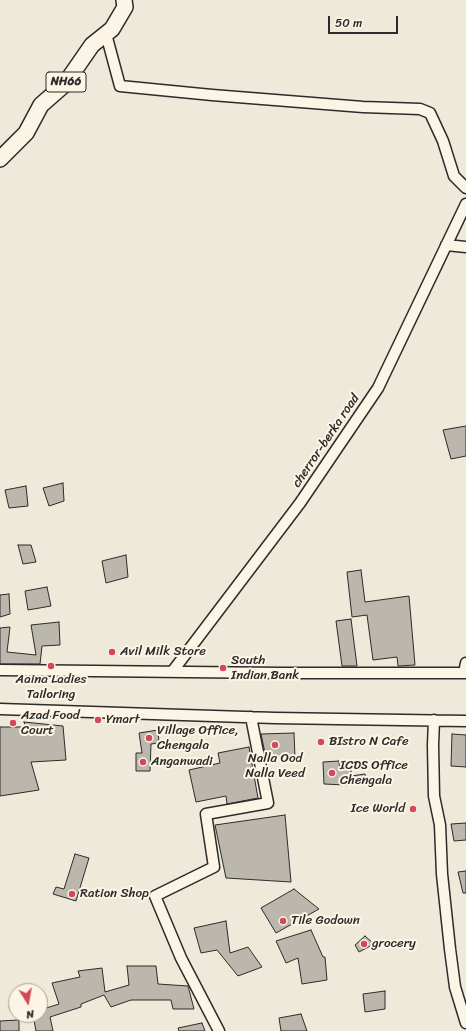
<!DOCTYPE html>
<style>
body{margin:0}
#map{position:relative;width:466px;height:1031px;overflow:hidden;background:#efe9da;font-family:Sriracha,sans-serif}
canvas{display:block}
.north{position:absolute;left:8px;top:983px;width:40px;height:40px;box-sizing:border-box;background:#fcf5e5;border:1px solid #a8a49b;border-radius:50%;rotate:169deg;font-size:11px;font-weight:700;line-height:16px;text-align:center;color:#2b2b2b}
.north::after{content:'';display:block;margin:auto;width:14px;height:18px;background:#d1495b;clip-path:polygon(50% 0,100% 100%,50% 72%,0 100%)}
.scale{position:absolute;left:328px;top:16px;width:70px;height:18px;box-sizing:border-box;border:2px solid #2b2b2b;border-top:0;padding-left:5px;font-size:12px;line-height:14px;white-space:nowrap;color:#2b2b2b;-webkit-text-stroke:3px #fcf5e5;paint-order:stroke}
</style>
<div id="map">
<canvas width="466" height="1031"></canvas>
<div class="north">N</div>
<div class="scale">50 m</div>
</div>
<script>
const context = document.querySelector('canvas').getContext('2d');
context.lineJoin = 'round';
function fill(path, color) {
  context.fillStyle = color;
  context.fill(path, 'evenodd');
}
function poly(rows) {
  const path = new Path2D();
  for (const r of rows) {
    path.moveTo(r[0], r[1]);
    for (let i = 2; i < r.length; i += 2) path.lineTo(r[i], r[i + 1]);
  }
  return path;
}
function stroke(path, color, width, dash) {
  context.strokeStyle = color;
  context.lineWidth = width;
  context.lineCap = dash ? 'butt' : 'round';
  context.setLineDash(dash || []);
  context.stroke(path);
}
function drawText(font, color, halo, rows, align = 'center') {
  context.font = font + ' Sriracha,sans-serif';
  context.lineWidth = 4;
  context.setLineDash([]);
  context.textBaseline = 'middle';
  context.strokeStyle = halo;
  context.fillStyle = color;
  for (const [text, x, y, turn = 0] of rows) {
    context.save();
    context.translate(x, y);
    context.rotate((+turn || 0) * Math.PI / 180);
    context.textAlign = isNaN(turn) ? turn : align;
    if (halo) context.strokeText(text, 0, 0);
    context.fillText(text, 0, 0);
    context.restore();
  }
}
const building = poly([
 [466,426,466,456,451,459,443,430,466,426],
 [63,483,64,501,49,506,43,488,63,483],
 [26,486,28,506,9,508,5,490,26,486],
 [18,545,31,545,36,562,23,564,18,545],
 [126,555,128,577,106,583,102,561,126,555],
 [361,570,365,602,409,596,415,665,398,666,397,657,373,660,367,615,352,617,347,572,361,570],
 [47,587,51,606,28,610,25,591,47,587],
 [9,594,10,614,0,617,0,595,9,594],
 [351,619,357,666,342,666,336,621,351,619],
 [59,622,60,645,42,646,40,664,0,664,0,628,10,627,7,652,36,655,31,625,59,622],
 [24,722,63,726,66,760,31,762,39,790,0,796,0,727,26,727,24,722],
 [158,730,159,743,151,744,150,771,136,771,136,753,142,753,139,733,158,730],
 [294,733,295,757,266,758,261,734,294,733],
 [452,734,466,735,466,767,451,766,452,734],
 [249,747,258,798,227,804,226,796,196,802,189,770,220,763,218,753,249,747],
 [339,761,340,770,351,768,351,776,365,774,366,782,346,785,324,784,323,762,339,761],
 [285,815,291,882,226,878,215,825,285,815],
 [466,823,466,840,454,841,451,824,466,823],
 [75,854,89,858,76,901,53,894,56,887,64,889,75,854],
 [466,871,466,893,463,893,458,872,466,871],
 [294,889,319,909,276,933,261,908,294,889],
 [226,921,230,953,248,947,262,967,238,976,217,950,201,953,194,928,226,921],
 [311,930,323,957,325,957,327,980,302,984,298,958,286,963,276,941,311,930],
 [365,936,374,944,359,952,355,945,365,936],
 [127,966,156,966,158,984,188,986,194,1009,173,1009,171,1000,131,1000,111,1007,104,995,81,1004,81,1007,50,1017,53,1031,36,1031,33,1015,40,1015,40,1010,59,1004,52,983,80,977,78,971,102,968,105,992,129,985,127,966],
 [385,991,385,1009,365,1012,363,994,385,991],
 [301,1014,307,1031,281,1031,279,1018,301,1014],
 [19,1020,19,1031,0,1031,0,1021,19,1020],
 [202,1023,205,1031,179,1031,178,1028,202,1023]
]);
fill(building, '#bcb7ac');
stroke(building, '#2b2b2b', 1);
const minor = poly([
 [106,34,120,86,212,95,363,107,420,109,430,113,443,141,454,176,466,188],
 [446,245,466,247],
 [0,670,281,673,466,673],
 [172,672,300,503,378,388,466,204],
 [464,673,466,663],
 [0,709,275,718,466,721],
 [434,720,433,745,434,796,440,825,442,874,450,949,455,987,466,1023],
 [219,1031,181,958,155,896,214,867,206,814,268,803,251,717]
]);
const highway = poly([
 [0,159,26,133,41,105,65,84,92,45,112,29,125,7,124,0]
]);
stroke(minor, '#2b2b2b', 13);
stroke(highway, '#2b2b2b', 18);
stroke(minor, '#fcf5e5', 10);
stroke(highway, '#fcf5e5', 15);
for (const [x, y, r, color] of [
 [112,652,4,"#d1495b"],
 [51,666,4,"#d1495b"],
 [223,668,4,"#d1495b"],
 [98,720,4,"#d1495b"],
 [13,723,4,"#d1495b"],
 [149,738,4,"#d1495b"],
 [321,742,4,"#d1495b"],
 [275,745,4,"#d1495b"],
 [143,762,4,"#d1495b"],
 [332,773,4,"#d1495b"],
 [413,809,4,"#d1495b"],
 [72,894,4,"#d1495b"],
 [283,921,4,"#d1495b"],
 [364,944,4,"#d1495b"]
]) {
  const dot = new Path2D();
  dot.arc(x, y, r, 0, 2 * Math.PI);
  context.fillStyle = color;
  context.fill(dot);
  stroke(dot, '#fcf5e5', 1.5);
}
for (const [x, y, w] of [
 [66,82,40]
]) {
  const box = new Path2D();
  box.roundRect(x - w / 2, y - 10, w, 20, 3);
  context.fillStyle = '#fcf5e5';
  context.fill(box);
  stroke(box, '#2b2b2b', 1);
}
drawText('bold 12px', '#2b2b2b', null, [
 ["NH66",66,82]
]);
drawText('13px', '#2b2b2b', '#fcf5e5', [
 ["cherror-berka road",326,441,-56]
]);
drawText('13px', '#2b2b2b', '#fcf5e5', [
 ["Avil Milk Store",120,652],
 ["South",231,661],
 ["Indian Bank",231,676],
 ["Aaina Ladies",51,680,"center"],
 ["Tailoring",51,695,"center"],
 ["Azad Food",21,716],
 ["Court",21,731],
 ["Ymart",106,720],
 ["Village Office,",157,731],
 ["Chengala",157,746],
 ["BIstro N Cafe",329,742],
 ["Nalla Ood",275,759,"center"],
 ["Nalla Veed",275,774,"center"],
 ["Anganwadi",151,762],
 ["ICDS Office",340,766],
 ["Chengala",340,781],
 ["Ice World",405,809,"right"],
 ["Ration Shop",80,894],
 ["Tile Godown",291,921],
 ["grocery",372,944]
], 'left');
</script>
